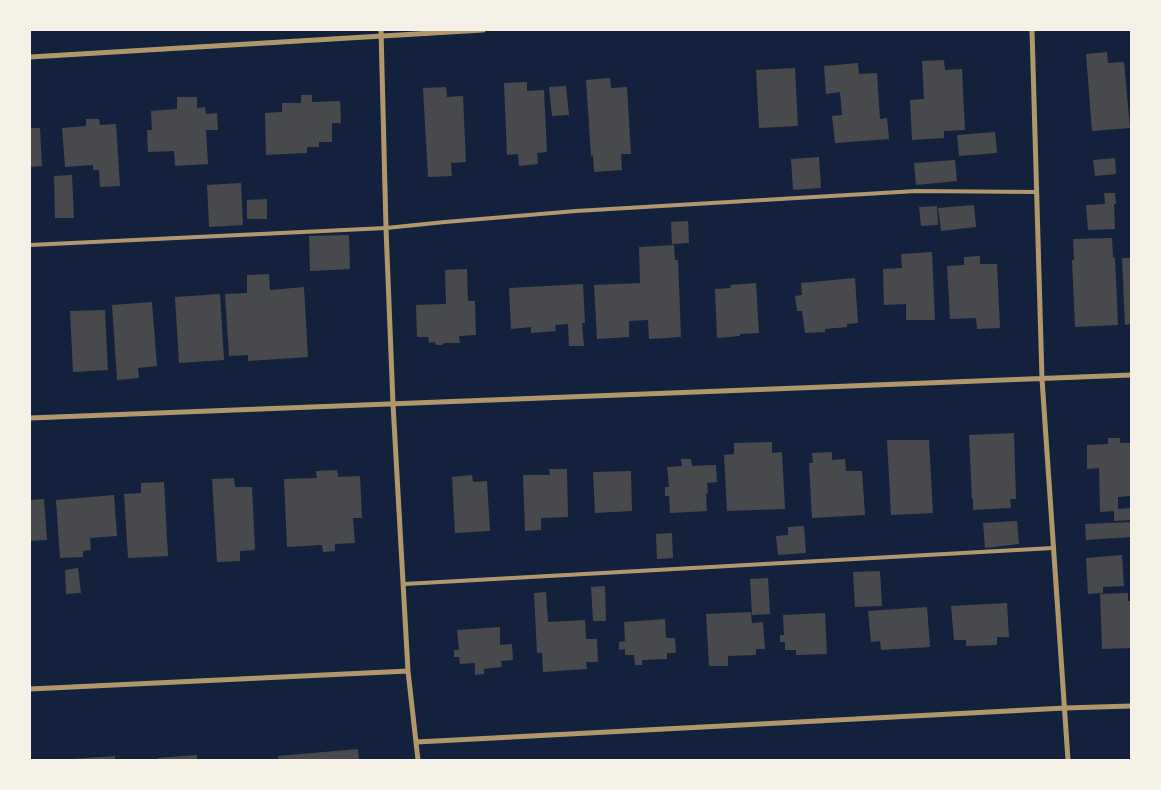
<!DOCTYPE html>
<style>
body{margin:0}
#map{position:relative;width:1161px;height:790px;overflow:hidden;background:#14213d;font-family:Quicksand,sans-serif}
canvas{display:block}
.frame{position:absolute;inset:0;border:31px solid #f6f1e7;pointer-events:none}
</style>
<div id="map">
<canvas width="1161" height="790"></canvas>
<div class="frame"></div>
</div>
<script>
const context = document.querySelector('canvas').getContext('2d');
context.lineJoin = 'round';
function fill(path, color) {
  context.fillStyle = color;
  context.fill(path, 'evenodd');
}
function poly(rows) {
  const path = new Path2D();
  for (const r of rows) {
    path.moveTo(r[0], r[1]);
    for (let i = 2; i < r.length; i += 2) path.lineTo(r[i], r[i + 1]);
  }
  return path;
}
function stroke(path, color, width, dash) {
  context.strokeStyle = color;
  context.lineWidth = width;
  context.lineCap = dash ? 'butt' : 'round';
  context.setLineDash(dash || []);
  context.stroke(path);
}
fill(poly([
 [1107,52,1108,63,1124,62,1130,128,1092,131,1086,54],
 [944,60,945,70,962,69,965,130,944,131,944,138,912,140,910,100,924,99,922,61],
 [858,63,859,74,877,73,880,119,887,118,889,139,835,143,832,116,842,115,840,92,826,94,824,66],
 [795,68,798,126,759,128,756,70],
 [610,78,611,88,627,87,631,154,621,154,622,170,594,172,593,155,591,156,586,80],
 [527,82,527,91,544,90,547,152,537,153,538,164,519,166,518,154,507,155,504,83],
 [566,86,569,115,552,116,549,87],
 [446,87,447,97,463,96,466,162,451,163,452,176,428,177,423,88],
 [301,95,312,95,312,102,340,101,341,123,332,123,332,142,319,142,319,147,307,147,307,153,266,155,265,113,282,112,282,103,301,103],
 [177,97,197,97,197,108,205,107,206,114,217,113,218,130,206,130,208,164,175,166,174,151,148,152,147,130,152,130,151,111,177,109],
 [86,119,99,119,100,125,116,124,120,186,100,187,99,170,93,170,93,165,65,167,62,128,86,126],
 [30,128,40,128,42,166,30,167],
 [995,132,997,153,959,156,957,135],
 [819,157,821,188,793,190,791,159],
 [1115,158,1116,174,1095,176,1093,160],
 [955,160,957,181,916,185,914,163],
 [72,175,74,218,55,218,54,176],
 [241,183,243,225,209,227,207,185],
 [1104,193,1115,193,1116,204,1114,204,1115,229,1088,230,1086,205,1105,204],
 [267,199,267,219,247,219,247,200],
 [974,205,976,227,941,231,938,208],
 [937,206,938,225,921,226,919,207],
 [688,221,689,243,672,244,671,222],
 [349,235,350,269,310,271,309,236],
 [1112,238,1113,258,1115,257,1118,325,1075,327,1072,260,1074,260,1073,239],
 [674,245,675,260,678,260,681,337,649,339,648,320,629,321,629,337,597,339,594,285,640,283,639,247],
 [932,252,935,320,906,320,906,304,884,305,883,269,902,268,901,254],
 [980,256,980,264,997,264,1000,328,977,329,976,318,950,319,947,266,964,265,964,257],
 [1122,258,1131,258,1131,324,1125,325],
 [467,269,468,301,475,301,476,335,459,336,460,343,444,343,442,345,436,345,435,342,429,343,428,337,417,337,416,305,446,304,445,270],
 [269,274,270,290,304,287,308,357,248,361,248,355,229,356,225,294,247,293,247,275],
 [855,278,858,323,847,324,847,327,825,329,825,332,805,333,802,311,797,311,795,296,802,295,801,283],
 [756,283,759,333,740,334,740,336,717,338,715,289,731,288,730,285],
 [583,284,585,323,582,323,584,346,569,346,568,324,555,325,556,331,531,333,531,327,511,329,509,288],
 [220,294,224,360,179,363,175,297],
 [152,302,157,366,138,368,139,378,117,380,112,305],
 [105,310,108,370,73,372,70,311],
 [1014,433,1016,499,1010,499,1011,508,973,510,973,499,972,499,969,435],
 [1108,438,1120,438,1120,443,1131,443,1131,496,1118,497,1118,509,1131,508,1131,520,1114,521,1114,511,1100,512,1099,468,1087,469,1087,445,1108,444],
 [887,440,929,440,933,513,891,515],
 [772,442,772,453,782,452,785,509,727,511,724,455,734,454,734,443],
 [832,452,832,460,845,459,846,471,862,471,865,515,812,518,809,463,813,463,812,453],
 [681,459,691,459,692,466,716,465,717,482,707,483,708,493,706,494,707,511,670,513,669,496,665,496,665,487,669,487,667,467,682,466],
 [549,469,567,469,568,517,541,518,541,530,525,531,523,475,550,475],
 [337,470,338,477,360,476,362,518,353,518,355,543,335,544,335,551,323,552,322,545,287,547,284,479,317,478,316,471],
 [631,471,632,511,595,513,593,472],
 [472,475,473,482,487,481,490,531,455,533,452,477],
 [234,478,235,487,252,487,255,550,240,551,240,561,217,562,212,479],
 [164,482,168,556,128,558,124,494,141,493,141,483],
 [114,495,117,536,90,538,91,550,83,551,83,557,60,558,56,500],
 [44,499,47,540,30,541,30,500],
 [1017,521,1019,544,985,548,983,523],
 [1131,522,1131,537,1086,540,1085,524],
 [804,526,806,553,778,555,776,536,788,535,788,527],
 [672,533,673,558,657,559,656,534],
 [1122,555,1124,586,1103,587,1103,593,1088,594,1086,558],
 [78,568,81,593,66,594,65,570],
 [880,571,882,606,855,607,853,572],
 [768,578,770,614,752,615,750,579],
 [605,586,606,621,593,621,591,587],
 [546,592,548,622,585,620,586,639,597,639,598,662,586,662,587,669,543,672,542,653,537,653,534,593],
 [1128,593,1128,601,1131,601,1131,648,1102,649,1100,594],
 [1007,603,1009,637,997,637,997,645,966,646,966,640,954,640,951,606],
 [927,607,930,647,881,650,880,641,871,642,868,611],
 [751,612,752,623,763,622,765,649,756,649,756,655,728,656,728,666,709,666,706,614],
 [825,613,827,654,796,655,796,650,785,650,785,642,780,642,780,635,784,635,783,615],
 [665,619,666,638,675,638,676,653,667,653,667,659,642,660,642,665,635,665,634,655,625,655,625,649,619,650,619,642,625,641,624,622],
 [500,627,500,645,512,644,513,660,501,661,502,667,484,669,484,674,475,675,475,663,460,664,459,657,454,657,454,650,459,650,457,630],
 [358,749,359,760,279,760,278,756],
 [197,755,197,760,158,760,158,758],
 [115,756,115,760,72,760,72,759]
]), '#48494c');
stroke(poly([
 [30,245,386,228,445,222,576,211,916,191,1037,192],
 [404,584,1053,548]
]), '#b1986c', 4);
stroke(poly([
 [381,30,386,228,393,404,408,671,418,760],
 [1032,30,1042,379,1068,760],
 [30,57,483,30],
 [30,418,1131,375],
 [30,689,408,671],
 [417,742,1065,708,1131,706]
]), '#b1986c', 5);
</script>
